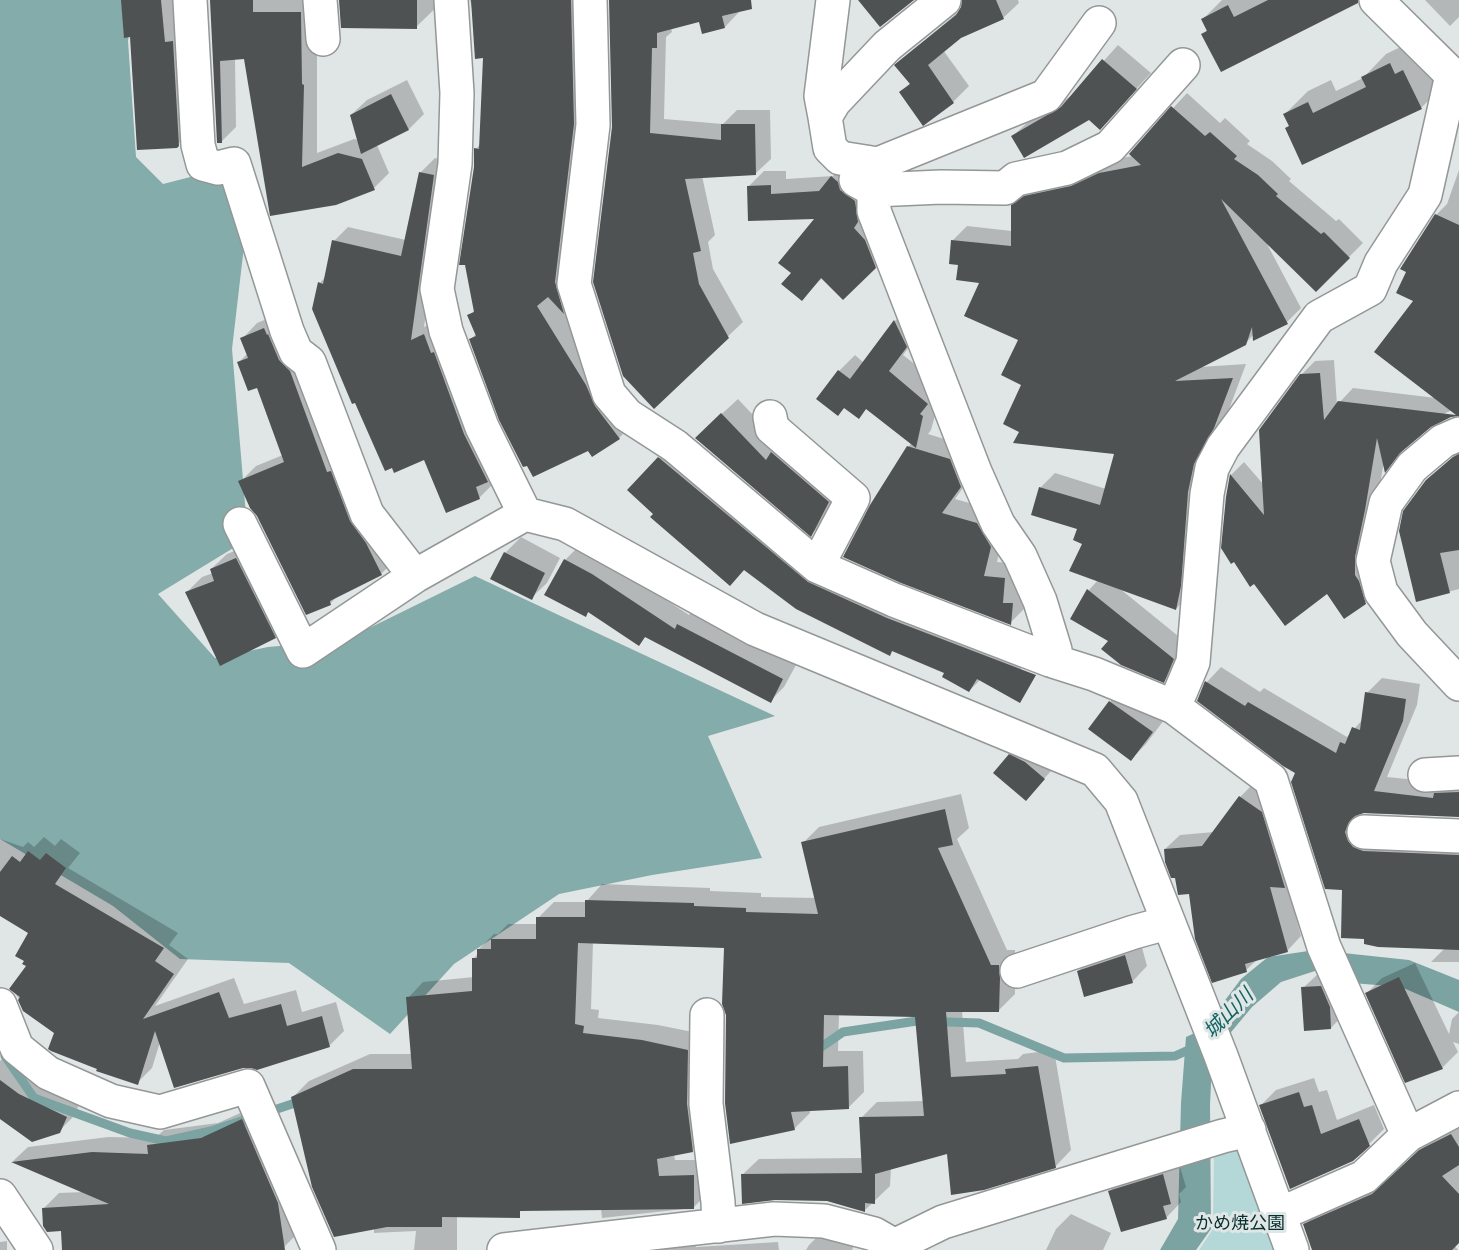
<!DOCTYPE html>
<meta charset="utf-8">
<style>
body{margin:0}
canvas{display:block;background:#e0e5e5}
</style>
<canvas width="1459" height="1250"></canvas>
<script>
const context = document.querySelector('canvas').getContext('2d');
context.lineJoin = 'round';
function fill(path, color) {
  context.fillStyle = color;
  context.fill(path, 'evenodd');
}
function poly(rows) {
  const path = new Path2D();
  for (const r of rows) {
    path.moveTo(r[0], r[1]);
    for (let i = 2; i < r.length; i += 2) path.lineTo(r[i], r[i + 1]);
  }
  return path;
}
function stroke(path, color, width, dash) {
  context.strokeStyle = color;
  context.lineWidth = width;
  context.lineCap = dash ? 'butt' : 'round';
  context.setLineDash(dash || []);
  context.stroke(path);
}
function drawText(font, color, halo, rows, align = 'center') {
  context.font = font + ' Arial,"Noto Sans JP",sans-serif';
  context.lineWidth = 6;
  context.setLineDash([]);
  context.textBaseline = 'middle';
  context.strokeStyle = halo;
  context.fillStyle = color;
  for (const [text, x, y, turn = 0] of rows) {
    context.save();
    context.translate(x, y);
    context.rotate((+turn || 0) * Math.PI / 180);
    context.textAlign = isNaN(turn) ? turn : align;
    if (halo) context.strokeText(text, 0, 0);
    context.fillText(text, 0, 0);
    context.restore();
  }
}
fill(poly([
 [1238,1145,1276,1250,1199,1250,1213,1229,1214,1152]
]), '#b4d8d7');
fill(poly([
 [0,0,129,0,131,22,128,41,136,157,163,184,226,168,246,229,232,349,248,539,158,594,215,658,268,647,345,640,475,576,775,716,708,736,762,858,652,875,559,894,454,964,390,1034,289,963,180,959,113,906,0,839]
]), '#83acaa');
fill(poly([
 [1315,950,1409,960,1459,980,1459,1012,1401,987,1352,983,1318,970,1281,982,1252,1007,1227,1037,1212,1062,1210,1105,1211,1229,1196,1250,1160,1250,1178,1219,1181,1103,1186,1037,1199,1031,1214,1015,1241,979,1268,957]
]), '#7ba3a2');
fill(poly([
 [123,0,178,0,193,130,176,146,131,35],
 [211,0,317,0,317,153,354,139,359,140,351,115,367,100,407,80,424,114,409,129,377,145,389,173,374,188,271,214,246,57,235,58,236,127,222,141],
 [340,0,444,0,416,27],
 [470,0,586,0,578,297,564,311,634,423,619,438,592,455,471,339,477,333,469,316,475,310,476,149,481,143,484,57],
 [610,0,736,0,739,12,725,27,700,21,671,28,672,32,666,37,664,119,723,124,737,110,770,110,771,159,756,173,702,176,715,235,708,242,713,269,743,322,654,407,613,127],
 [964,0,1018,0,1019,3,1003,18,960,36,943,50,969,86,953,102,923,124,901,93,911,82,896,65,963,8],
 [1222,0,1350,0,1203,34,1208,29,1203,19],
 [1425,0,1459,0,1459,17,1450,26],
 [1413,41,1445,84,1422,107,1303,163,1287,128,1290,125,1285,114,1308,91,1331,80,1336,91,1363,78,1386,54],
 [1118,45,1151,73,1115,112,1013,136,1029,121,1073,95],
 [1187,93,1220,123,1225,118,1250,141,1247,144,1272,161,1291,179,1289,181,1336,221,1339,219,1363,243,1316,290,1266,242,1301,308,1287,322,1254,334,1245,344,1200,367,1246,364,1228,412,1207,449,1190,594,1176,609,1119,588,1188,644,1178,666,1164,681,1110,641,1072,619,1089,590,1098,580,1079,528,1032,514,1041,487,1055,473,1106,489,1115,453,1021,431,1023,384,1020,339,982,281,959,263,952,241,967,226,1012,231,1012,205,1027,191,1115,159,1133,156,1131,154],
 [435,158,448,161,424,327,438,321,494,483,480,497,447,511,425,458,320,283,326,276,334,241,348,227,406,240,421,172],
 [847,162,891,252,875,267,823,277,802,299,793,272,817,217,748,187,764,171,786,171,786,179,833,176],
 [1459,170,1459,408,1452,410,1427,422,1386,470,1384,461,1378,496,1379,589,1365,602,1328,592,1227,497,1231,475,1244,462,1264,485,1301,375,1315,361,1334,360,1337,405,1353,388,1436,398,1415,300,1408,271,1402,268,1436,215,1447,204],
 [910,306,921,331,903,355,943,386,931,430,928,434,964,445,974,472,955,499,991,509,1004,532,997,562,1018,564,1016,589,1026,589,1024,609,1010,623,902,581,908,447,912,443,867,408,858,417,845,407,838,414,818,399,839,371,855,355,864,363,895,321],
 [279,314,396,559,381,574,339,594,331,603,240,482,256,466,283,455,258,386,238,363,248,353,242,339,257,323],
 [738,399,781,445,844,486,826,519,811,535,712,423],
 [675,443,823,567,1023,649,1020,678,981,679,969,691,946,672,893,650,890,654,655,514,659,458],
 [1459,451,1459,589,1417,600,1427,481],
 [521,537,560,558,547,583,531,598,505,553],
 [252,544,290,621,275,637,187,592,202,577,213,573,211,569,227,554],
 [579,546,606,560,689,615,692,611,796,665,784,687,770,701,646,636,639,644,589,611,586,615,565,560],
 [1221,667,1260,692,1264,688,1347,737,1363,719,1367,693,1382,678,1420,684,1417,705,1387,777,1446,783,1459,778,1459,816,1360,813,1359,815,1362,826,1459,840,1459,962,1431,962,1445,948,1344,889,1297,773,1199,700,1207,682],
 [1126,686,1167,716,1146,744,1131,759,1090,729,1110,702],
 [1025,740,1059,762,1026,799,1010,755],
 [1255,782,1287,884,1301,936,1287,951,1258,959,1246,970,1176,876,1165,849,1180,835,1214,832,1240,797],
 [961,794,969,828,957,839,1007,950,1015,950,1015,994,999,1010,962,1010,966,1062,1018,1059,1023,1054,1054,1050,1071,1150,1055,1167,948,1152,891,1168,890,1186,864,1211,743,1174,759,1159,863,1158,861,1118,877,1102,924,1101,917,1016,839,1014,838,1051,863,1051,864,1092,848,1108,810,1109,810,1113,794,1129,726,947,593,942,591,1009,599,1010,598,1018,658,1025,703,1034,708,1134,692,1150,674,1154,675,1160,709,1160,709,1192,693,1208,602,1218,601,1209,517,1209,457,1216,457,1250,414,1250,416,1231,374,1233,374,1229,293,1097,309,1081,370,1054,412,1054,408,998,423,982,474,977,474,958,478,954,478,950,494,934,498,934,508,924,538,924,538,918,554,902,586,902,602,884,710,888,710,891,761,893,761,897,816,898,803,843,819,827],
 [44,837,55,846,61,839,80,853,68,868,178,933,169,945,188,959,155,1006,234,978,244,1004,296,990,302,1012,336,1002,344,1031,329,1046,160,1042,152,1068,137,1083,99,1069,56,1033,24,1010,18,997,11,989,28,966,30,933,0,914,0,839,23,847,28,842,34,847],
 [1140,940,1147,966,1132,982,1078,971,1094,956],
 [1415,963,1449,1034,1452,1019,1459,1012,1459,1044,1453,1042,1458,1052,1442,1068,1367,993,1382,978],
 [1319,973,1346,1012,1331,1028,1303,988],
 [2,1059,33,1080,80,1103,73,1117,59,1131,0,1118,0,1061],
 [1314,1078,1319,1092,1327,1090,1337,1120,1374,1105,1384,1129,1353,1160,1261,1105,1276,1090],
 [258,1105,299,1232,284,1247,262,1250,74,1250,62,1230,43,1209,59,1193,84,1192,13,1161,28,1147,108,1137,155,1138,164,1130,218,1123],
 [1459,1122,1459,1241,1454,1245,1458,1250,1313,1250,1305,1225,1323,1207,1392,1176,1439,1133],
 [1178,1160,1186,1187,1179,1194,1181,1202,1166,1218,1110,1191,1125,1176],
 [1071,1214,1111,1233,1103,1250,1046,1250,1056,1229],
 [824,1230,855,1243,852,1250,806,1250,809,1245],
 [695,1234,696,1247,778,1242,779,1250,639,1250],
 [7,1241,7,1250,0,1250,0,1242]
]), '#0003');
stroke(poly([
 [814,1052,843,1032,917,1021,979,1023,1064,1058,1175,1056,1195,1047],
 [5,1056,34,1098,130,1133,166,1141,211,1131,304,1100]
]), '#7ba3a2', 9);
fill(poly([
 [121,0,161,0,165,42,173,41,179,146,177,148,137,150,130,37,124,38],
 [210,0,253,0,253,12,301,12,302,84,304,85,302,167,338,153,362,159,375,190,336,205,270,216,244,59,220,61,222,143,217,143],
 [339,0,417,0,417,29,341,28],
 [471,0,571,0,574,124,555,282,564,314,548,297,537,306,586,385,595,406,620,439,592,457,588,451,533,477,527,466,523,467,499,420,469,339,476,336,467,315,474,312,465,265,459,265,474,167,474,148,479,149,483,58,475,59],
 [609,0,751,0,752,9,722,16,725,28,702,34,699,22,657,33,657,48,652,48,650,133,721,140,721,124,755,124,756,175,685,179,701,251,693,253,699,284,729,338,654,409,623,376,593,282,612,127],
 [858,0,914,0,880,27],
 [962,0,996,0,1004,19,961,38,928,65,954,103,923,126,899,92,910,84,894,65,956,15,961,7],
 [1268,0,1358,0,1358,3,1221,72,1201,34,1207,31,1201,19,1228,5,1234,17],
 [1102,59,1137,89,1100,130,1089,120,1024,158,1011,136,1061,107],
 [1390,63,1395,74,1403,70,1422,109,1302,165,1285,128,1289,126,1283,114,1308,102,1313,113,1366,87,1361,77],
 [391,94,409,130,361,154,350,115],
 [1171,106,1205,136,1210,132,1237,156,1234,159,1258,175,1278,194,1276,196,1321,234,1324,232,1350,258,1316,292,1221,199,1288,324,1253,341,1252,327,1246,345,1175,381,1233,378,1214,428,1194,464,1188,492,1181,586,1176,610,1069,571,1082,544,1073,540,1077,529,1031,515,1039,487,1100,505,1114,454,1013,443,1019,432,1003,424,1021,385,1001,375,1018,340,964,316,979,283,956,280,958,265,949,264,951,240,1011,246,1011,205,1024,196,1071,186,1099,173,1141,165,1129,154],
 [419,172,434,175,411,340,424,334,431,353,434,352,464,434,488,482,476,487,480,499,446,513,424,460,394,473,392,468,385,471,355,403,352,404,312,309,318,282,323,284,332,240,401,256],
 [831,176,838,182,840,190,855,201,858,222,854,228,865,240,876,268,843,300,821,278,802,301,781,284,791,273,778,263,814,219,748,221,747,186,771,185,771,194,819,191],
 [1435,214,1459,225,1459,416,1451,417,1431,427,1400,453,1385,473,1377,438,1365,510,1355,557,1355,575,1359,581,1366,604,1344,619,1327,594,1285,626,1254,584,1250,587,1234,562,1231,564,1221,548,1226,497,1230,474,1264,515,1259,430,1300,374,1320,373,1324,420,1338,401,1456,415,1374,352,1413,301,1396,293,1406,272,1400,269],
 [894,320,907,347,889,371,928,404,920,414,923,416,916,448,866,409,859,419,844,408,838,416,816,399,838,370,850,379],
 [264,328,267,335,268,334,279,360,290,371,327,472,331,471,350,521,366,543,382,575,330,601,331,605,306,615,257,516,250,508,238,481,284,462,257,388,248,391,237,362,248,358,240,338],
 [721,413,766,460,771,452,829,502,811,537,695,438],
 [907,446,950,459,961,487,942,513,977,523,991,547,984,576,1005,578,1003,603,1013,603,1011,625,901,583,843,557,870,505],
 [1459,454,1459,550,1440,553,1450,593,1416,602,1399,531,1403,511,1426,480,1453,457],
 [658,457,808,582,887,618,1036,675,1020,703,977,679,969,692,942,677,944,673,892,651,890,656,796,609,744,570,730,586,650,517,653,514,627,490],
 [504,552,545,573,532,600,490,579],
 [236,558,276,638,220,666,185,592,214,581,210,569],
 [564,559,592,574,675,629,677,624,783,679,771,703,645,637,639,646,588,612,586,617,544,595],
 [1087,589,1174,659,1164,683,1121,665,1101,649,1108,641,1070,619],
 [1205,681,1245,706,1248,702,1336,753,1340,742,1345,744,1352,727,1360,730,1365,692,1406,699,1403,721,1374,791,1433,798,1434,793,1459,792,1459,817,1364,813,1355,816,1349,822,1345,832,1348,841,1353,847,1363,851,1459,855,1459,950,1378,947,1364,944,1364,939,1341,938,1342,890,1325,889,1291,782,1295,773,1283,766,1197,701],
 [1109,701,1153,732,1131,761,1088,729],
 [1009,754,1025,762,1045,779,1026,801,993,773],
 [1239,796,1262,812,1285,888,1270,887,1288,952,1245,964,1247,972,1212,983,1195,939,1189,894,1178,895,1175,878,1171,878,1165,862,1164,849,1202,846],
 [945,809,953,845,938,848,991,965,999,965,1000,978,999,1012,946,1012,951,1077,1006,1074,1005,1069,1038,1066,1056,1168,984,1190,951,1195,947,1154,875,1174,875,1204,865,1203,865,1212,827,1201,775,1200,742,1204,741,1174,862,1173,859,1117,924,1116,915,1017,824,1015,823,1067,848,1066,849,1109,791,1112,795,1130,730,1144,725,1103,726,1015,722,1004,724,948,578,943,575,1024,584,1026,583,1033,642,1040,688,1050,687,1104,693,1152,657,1159,659,1176,694,1175,694,1209,520,1211,520,1218,442,1217,442,1227,387,1227,334,1237,312,1187,291,1097,353,1069,412,1069,406,997,472,991,472,958,477,958,477,949,491,949,491,939,536,939,536,917,585,917,585,900,694,903,694,906,746,908,746,912,818,914,801,842],
 [28,851,40,860,46,853,66,868,55,884,164,948,155,961,174,974,143,1019,219,992,229,1018,281,1004,287,1026,322,1016,330,1047,257,1070,251,1068,243,1068,174,1088,155,1031,138,1085,96,1071,97,1069,51,1051,48,1049,54,1033,23,1011,18,1000,20,997,9,989,26,966,22,964,24,961,15,956,28,933,0,916,0,872,12,856,20,862],
 [1125,955,1133,983,1084,997,1077,971],
 [1399,977,1443,1069,1405,1083,1365,993],
 [1321,986,1330,1007,1331,1029,1304,1031,1301,987],
 [0,1080,19,1094,67,1117,60,1133,32,1142,0,1119],
 [1299,1092,1304,1107,1312,1105,1321,1134,1359,1119,1370,1146,1353,1161,1290,1189,1259,1105],
 [242,1119,278,1203,285,1250,62,1250,61,1231,47,1232,43,1226,42,1208,109,1204,11,1162,92,1152,148,1154,147,1145,201,1138],
 [1451,1134,1459,1147,1459,1165,1442,1176,1459,1194,1459,1243,1452,1250,1312,1250,1303,1224,1372,1194,1419,1150],
 [1163,1174,1171,1204,1163,1206,1167,1219,1121,1232,1108,1191]
]), '#4e5252');
const street = poly([
 [190,0,198,145,203,164,218,168,234,164,287,331,296,352,309,362,367,514,415,576,525,514],
 [320,0,323,39],
 [451,0,457,93,455,164,437,289,446,331,482,427,525,514,565,524,755,629,1095,770,1121,801,1221,1056,1292,1250],
 [590,0,593,125,574,284,609,394,627,415,675,446,817,566,894,600,1050,660,1094,674,1174,707,1271,780,1324,947,1408,1135],
 [944,0,887,46,834,102,825,117,830,148,840,158,878,164,1046,96,1099,23],
 [825,117,821,96,833,0],
 [856,180,874,190,941,187,1005,188,1016,179,1067,168,1110,147,1183,65],
 [874,190,874,211,975,472,998,524,1020,556,1040,601,1055,650,1050,660],
 [770,417,772,428,853,498,817,566],
 [1459,434,1443,441,1412,467,1386,503,1373,561,1381,592,1412,634,1459,684],
 [240,524,303,651,415,576],
 [1174,707,1193,662,1207,494,1212,468,1223,447,1319,317,1370,289,1381,263,1425,195,1452,75,1376,0],
 [1425,775,1459,773],
 [1364,832,1459,836],
 [1017,971,1134,932,1156,926,1170,926],
 [0,1005,17,1048,48,1073,111,1101,160,1112,248,1086,319,1250],
 [707,1015,706,1104,718,1202,719,1226],
 [0,1196,36,1250],
 [1280,1214,1364,1177,1408,1135,1459,1108],
 [896,1245,943,1222,1223,1136,1249,1130],
 [504,1250,774,1219,824,1221,874,1234,902,1250]
]);
stroke(street, '#939897', 36);
stroke(street, '#fff', 33);
drawText('18px', '#06302f', '#e0e5e5', [
 ["かめ焼公園",1240,1224]
]);
drawText('italic 20px', '#0f6462', '#e0e5e5', [
 ["城山川",1229,1014,-45]
]);
</script>
